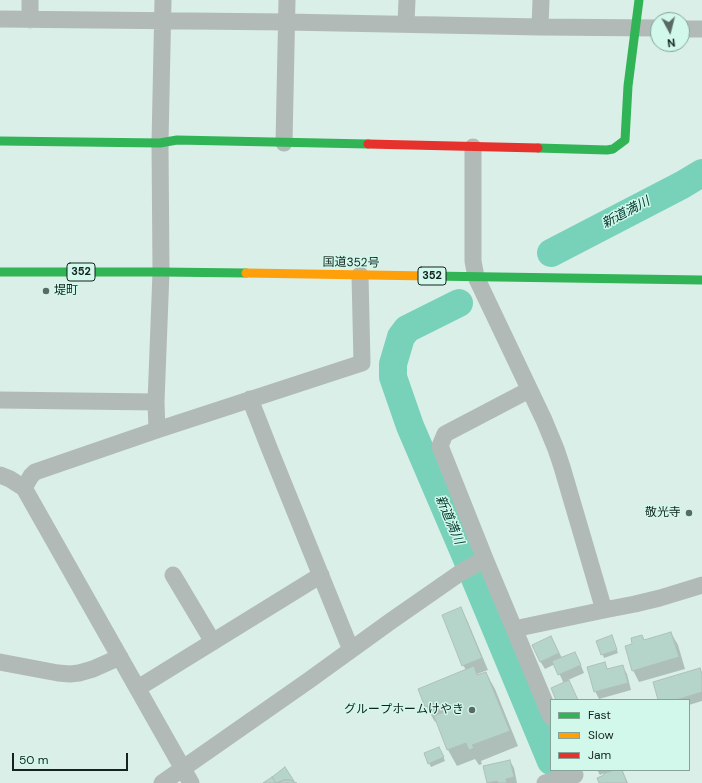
<!DOCTYPE html>
<meta charset="utf-8">
<style>
body{margin:0}
#map{position:relative;width:702px;height:783px;overflow:hidden;background:#daefe8;font-family:"DM Sans",sans-serif}
canvas{display:block}
.legend{position:absolute;left:550px;top:699px;width:140px;height:72px;box-sizing:border-box;background:#d1f8eb;border:1px solid #85a399;margin:0;padding:5px 7px;list-style:none;font-size:12px;color:#14231e}
.legend li{display:flex;align-items:center;gap:8px;height:20px}
.legend b{width:20px;border:1px solid #85a399}
.north{position:absolute;left:650px;top:12px;width:40px;height:40px;box-sizing:border-box;background:#d1f8eb;border:1px solid #85a399;border-radius:50%;rotate:173deg;font-size:11px;font-weight:700;line-height:16px;text-align:center;color:#14231e}
.north::after{content:'';display:block;margin:auto;width:14px;height:18px;background:#596a65;clip-path:polygon(50% 0,100% 100%,50% 72%,0 100%)}
.scale{position:absolute;left:12px;top:753px;width:116px;height:18px;box-sizing:border-box;border:2px solid #14231e;border-top:0;padding-left:5px;font-size:12px;line-height:14px;white-space:nowrap;color:#14231e;-webkit-text-stroke:3px #d1f8eb;paint-order:stroke}
</style>
<div id="map">
<canvas width="702" height="783"></canvas>
<ul class="legend">
<li><b style="height:5px;background:#30b455"></b>Fast</li>
<li><b style="height:5px;background:#ff9f0a"></b>Slow</li>
<li><b style="height:5px;background:#e5322d"></b>Jam</li>
</ul>
<div class="north">N</div>
<div class="scale">50 m</div>
</div>
<script>
const context = document.querySelector('canvas').getContext('2d');
context.lineJoin = 'round';
function fill(path, color) {
  context.fillStyle = color;
  context.fill(path, 'evenodd');
}
function poly(rows) {
  const path = new Path2D();
  for (const r of rows) {
    path.moveTo(r[0], r[1]);
    for (let i = 2; i < r.length; i += 2) path.lineTo(r[i], r[i + 1]);
  }
  return path;
}
function stroke(path, color, width, dash) {
  context.strokeStyle = color;
  context.lineWidth = width;
  context.lineCap = dash ? 'butt' : 'round';
  context.setLineDash(dash || []);
  context.stroke(path);
}
function drawText(font, color, halo, rows, align = 'center') {
  context.font = font + ' "DM Sans","Noto Sans JP",sans-serif';
  context.lineWidth = 3;
  context.setLineDash([]);
  context.textBaseline = 'middle';
  context.strokeStyle = halo;
  context.fillStyle = color;
  for (const [text, x, y, turn = 0] of rows) {
    context.save();
    context.translate(x, y);
    context.rotate((+turn || 0) * Math.PI / 180);
    context.textAlign = isNaN(turn) ? turn : align;
    if (halo) context.strokeText(text, 0, 0);
    context.fillText(text, 0, 0);
    context.restore();
  }
}
fill(poly([
 [460,608,467,620,488,670,477,674,478,676,486,673,495,689,518,746,481,761,482,764,479,765,475,759,457,766,448,750,437,721,435,722,426,706,466,670,463,665],
 [671,633,678,645,685,669,639,682,633,670,634,644,642,636,644,641],
 [551,637,562,658,579,661,584,673,568,680,578,700,558,700,564,684,555,664,545,669,540,661],
 [613,640,618,653,604,658,598,641],
 [605,663,608,670,622,666,627,674,631,690,599,699,595,691],
 [700,669,702,673,702,701,689,705,689,700,659,700],
 [441,751,445,761,431,767,429,763],
 [510,761,514,768,517,783,488,783,484,767],
 [597,770,622,770,628,783,600,783,605,776,604,773,600,775]
]), '#0003');
stroke(poly([
 [551,253,682,185,702,173],
 [459,303,407,329,401,337,393,364,393,377,410,426,464,552,551,761]
]), '#78d2ba', 28);
const building = poly([
 [461,607,482,658,462,666,442,615,461,607],
 [671,632,679,657,632,671,625,646,632,644,631,638,642,635,644,640,671,632],
 [612,635,617,650,601,655,596,641,612,635],
 [551,636,559,653,540,662,532,645,551,636],
 [575,652,581,665,558,675,552,661,575,652],
 [605,662,607,669,623,665,628,683,594,692,587,667,605,662],
 [474,666,477,675,486,672,510,731,472,745,474,748,469,750,466,743,447,750,434,716,444,712,441,705,436,707,434,703,425,707,418,689,474,666],
 [700,668,702,674,702,692,676,700,658,700,653,682,700,668],
 [569,680,578,700,556,700,551,688,569,680],
 [439,747,444,757,428,764,424,753,439,747],
 [510,760,514,777,506,779,507,783,498,783,497,781,487,783,483,766,510,760],
 [285,767,294,781,290,780,284,780,276,783,272,777,285,767],
 [614,770,622,770,627,783,599,783,597,778,604,775,603,774,614,770],
 [272,777,276,783,263,783,272,777],
 [284,780,290,780,297,783,277,783,284,780]
]);
fill(building, '#b5d5cb');
stroke(building, '#aebfb9', 1);
stroke(poly([
 [0,19,286,22,540,27,658,28],
 [30,20,30,0],
 [406,23,407,0],
 [540,27,541,0],
 [682,29,702,29],
 [284,143,287,0],
 [473,147,473,261,476,277,544,420,556,449,562,467,604,610],
 [529,390,445,434,440,446,485,559,551,717],
 [250,399,270,450,351,650],
 [0,400,156,402],
 [157,430,362,363,360,275],
 [0,475,10,479,24,488,191,783],
 [24,488,31,476,35,472,157,430,156,402,161,272,160,143,163,0],
 [173,575,213,642],
 [514,629,604,610,635,604,660,598,702,585],
 [0,662,58,673,70,674,79,673,93,669,120,657],
 [138,688,321,575],
 [162,783,308,681,391,621,460,573,485,559],
 [545,783,575,775]
]), '#b2bab8', 17);
stroke(poly([
 [0,141,160,143,177,140,368,144],
 [538,148,607,150,613,149,625,140,628,86,639,0],
 [0,272,161,272,246,273],
 [430,276,702,280]
]), '#30b455', 9);
stroke(poly([
 [246,273,430,276]
]), '#ff9f0a', 9);
stroke(poly([
 [368,144,538,148]
]), '#e5322d', 9);
for (const [x, y, r, color] of [
 [46,291,4,"#596a65"],
 [689,513,4,"#596a65"],
 [472,710,4,"#596a65"]
]) {
  const dot = new Path2D();
  dot.arc(x, y, r, 0, 2 * Math.PI);
  context.fillStyle = color;
  context.fill(dot);
  stroke(dot, '#d1f8eb', 1.5);
}
for (const [x, y, w] of [
 [81,272,28],
 [432,276,28]
]) {
  const box = new Path2D();
  box.roundRect(x - w / 2, y - 9, w, 18, 3);
  context.fillStyle = '#d1f8eb';
  context.fill(box);
  stroke(box, '#14231e', 1);
}
drawText('bold 11px', '#14231e', null, [
 ["352",81,272],
 ["352",432,276]
]);
drawText('12px', '#14231e', '#d1f8eb', [
 ["国道352号",351,263,1]
]);
drawText('12px', '#14231e', '#d1f8eb', [
 ["堤町",54,291,"left"],
 ["敬光寺",681,513],
 ["グループホームけやき",464,710]
], 'right');
drawText('italic 13px', '#00372b', '#d1f8eb', [
 ["新道満川",626,213,-28],
 ["新道満川",449,520,67]
]);
</script>
